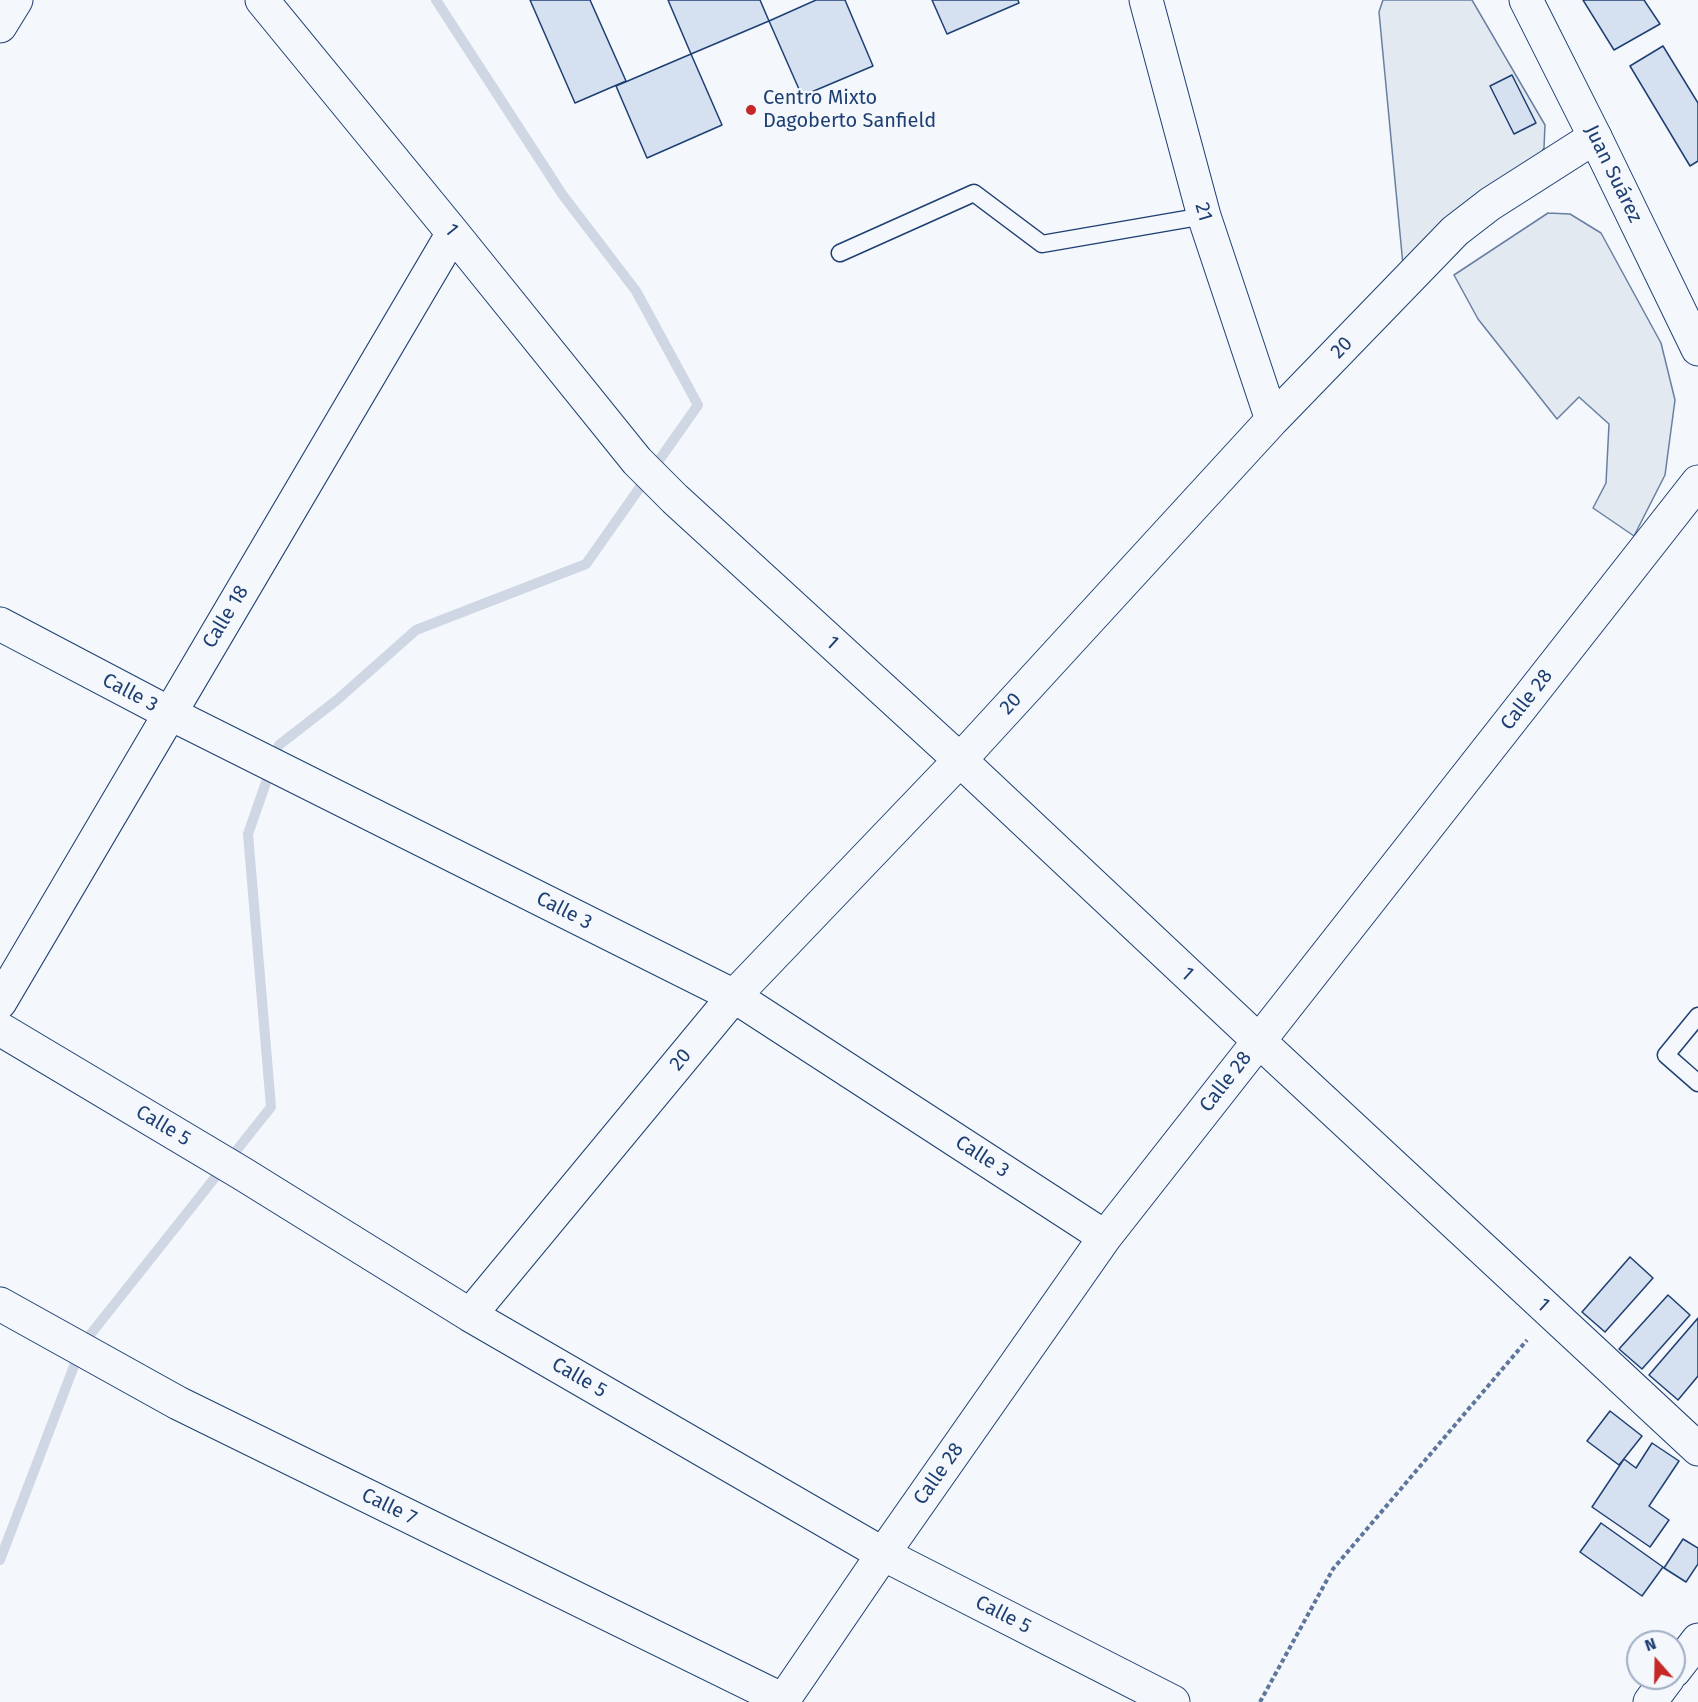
<!DOCTYPE html>
<meta charset="utf-8">
<style>
body{margin:0}
#map{position:relative;width:1698px;height:1702px;overflow:hidden;background:#f4f7fb;font-family:"Fira Sans",sans-serif}
canvas{display:block}
.north{position:absolute;left:1626px;top:1630px;width:60px;height:60px;box-sizing:border-box;background:#f4f7fb;border:2px solid #9eadc5;border-radius:50%;rotate:340deg;font-size:16px;font-weight:700;line-height:24px;text-align:center;color:#1d3f73}
.north::after{content:'';display:block;margin:auto;width:21px;height:27px;background:#c62828;clip-path:polygon(50% 0,100% 100%,50% 72%,0 100%)}
</style>
<div id="map">
<canvas width="1698" height="1702"></canvas>
<div class="north">N</div>
</div>
<script>
const context = document.querySelector('canvas').getContext('2d');
context.lineJoin = 'round';
function fill(path, color) {
  context.fillStyle = color;
  context.fill(path, 'evenodd');
}
function poly(rows) {
  const path = new Path2D();
  for (const r of rows) {
    path.moveTo(r[0], r[1]);
    for (let i = 2; i < r.length; i += 2) path.lineTo(r[i], r[i + 1]);
  }
  return path;
}
function stroke(path, color, width, dash) {
  context.strokeStyle = color;
  context.lineWidth = width;
  context.lineCap = dash ? 'butt' : 'round';
  context.setLineDash(dash || []);
  context.stroke(path);
}
function drawText(font, color, halo, rows, align = 'center') {
  context.font = font + ' "Fira Sans",sans-serif';
  context.lineWidth = 4.5;
  context.setLineDash([]);
  context.textBaseline = 'middle';
  context.strokeStyle = halo;
  context.fillStyle = color;
  for (const [text, x, y, turn = 0] of rows) {
    context.save();
    context.translate(x, y);
    context.rotate((+turn || 0) * Math.PI / 180);
    context.textAlign = isNaN(turn) ? turn : align;
    if (halo) context.strokeText(text, 0, 0);
    context.fillText(text, 0, 0);
    context.restore();
  }
}
const green = poly([
 [1383,0,1472,0,1545,125,1544,148,1536,161,1403,265,1379,12,1383,0],
 [1548,213,1570,214,1601,233,1661,343,1675,400,1665,475,1634,536,1593,508,1606,483,1609,424,1579,397,1557,419,1478,319,1454,275,1548,213]
]);
fill(green, '#e3e9f0');
stroke(green, '#687fa3', 1.5);
stroke(poly([
 [0,1560,82,1345,271,1107,248,834,279,745,337,700,416,630,586,564,698,405,636,291,562,194,436,0]
]), '#cfd7e4', 10);
const building = poly([
 [530,0,590,0,626,81,575,103,530,0],
 [668,0,760,0,769,21,691,54,668,0],
 [816,0,845,0,873,66,802,96,769,21,816,0],
 [932,0,1018,0,1019,3,947,34,932,0],
 [1583,0,1644,0,1660,24,1614,50,1583,0],
 [1663,46,1698,103,1698,161,1690,166,1630,66,1663,46],
 [691,54,722,125,647,158,616,86,691,54],
 [1512,75,1536,123,1514,134,1490,86,1512,75],
 [1630,1257,1653,1278,1605,1332,1582,1312,1630,1257],
 [1668,1295,1690,1315,1642,1369,1619,1349,1668,1295],
 [1698,1318,1698,1376,1678,1400,1649,1375,1698,1318],
 [1610,1411,1642,1436,1619,1465,1587,1441,1610,1411],
 [1652,1443,1679,1461,1649,1506,1669,1520,1650,1547,1592,1507,1624,1459,1636,1468,1652,1443],
 [1601,1523,1663,1567,1642,1596,1580,1552,1601,1523],
 [1683,1539,1698,1548,1698,1564,1686,1582,1664,1568,1683,1539]
]);
fill(building, '#d5e0f0');
stroke(building, '#1d3f73', 1.5);
const lane = poly([
 [840,253,974,193,1042,244,1204,216],
 [1698,1016,1666,1055,1698,1083]
]);
const street = poly([
 [262,0,453,233,637,461,675,499,960,760,1259,1041,1698,1449],
 [1146,0,1204,216,1272,420],
 [0,26,16,0],
 [0,624,169,713,734,996,1105,1237],
 [0,1002,453,233],
 [0,1029,243,1174,470,1315,883,1554,1173,1702],
 [0,1304,178,1403,783,1700],
 [470,1315,734,996,960,760,1272,420,1455,231,1490,204,1595,137],
 [1674,1671,1698,1640],
 [782,1702,883,1554,1105,1237,1698,482],
 [1650,1702,1668,1678]
]);
const secondary = poly([
 [1526,0,1595,137,1698,349]
]);
stroke(lane, '#1d3f73', 19);
stroke(street, '#1d3f73', 35);
stroke(secondary, '#1d3f73', 35);
stroke(poly([
 [1260,1702,1333,1569,1527,1340]
]), '#5e769c', 4, [4.5, 3]);
stroke(lane, '#f4f7fb', 16);
stroke(street, '#f4f7fb', 33);
stroke(secondary, '#f4f7fb', 33);
for (const [x, y, r, color] of [
 [751,110,6,"#c62828"]
]) {
  const dot = new Path2D();
  dot.arc(x, y, r, 0, 2 * Math.PI);
  context.fillStyle = color;
  context.fill(dot);
  stroke(dot, '#f4f7fb', 2);
}
drawText('20px', '#1d3f73', '#f4f7fb', [
 ["Centro Mixto",763,98],
 ["Dagoberto Sanfield",763,121]
], 'left');
drawText('20px', '#1d3f73', '#f4f7fb', [
 ["Juan Suárez",1613,174,64],
 ["21",1203,212,74],
 ["1",451,230,51],
 ["20",1342,348,-46],
 ["Calle 18",226,617,-59],
 ["1",832,643,42],
 ["Calle 3",130,693,28],
 ["Calle 28",1527,700,-52],
 ["20",1011,704,-47],
 ["Calle 3",564,911,27],
 ["1",1187,974,43],
 ["20",681,1060,-50],
 ["Calle 28",1226,1082,-52],
 ["Calle 5",163,1126,31],
 ["Calle 3",982,1157,33],
 ["1",1543,1305,43],
 ["Calle 5",579,1378,30],
 ["Calle 28",939,1474,-55],
 ["Calle 7",389,1507,26],
 ["Calle 5",1003,1615,27]
]);
</script>
